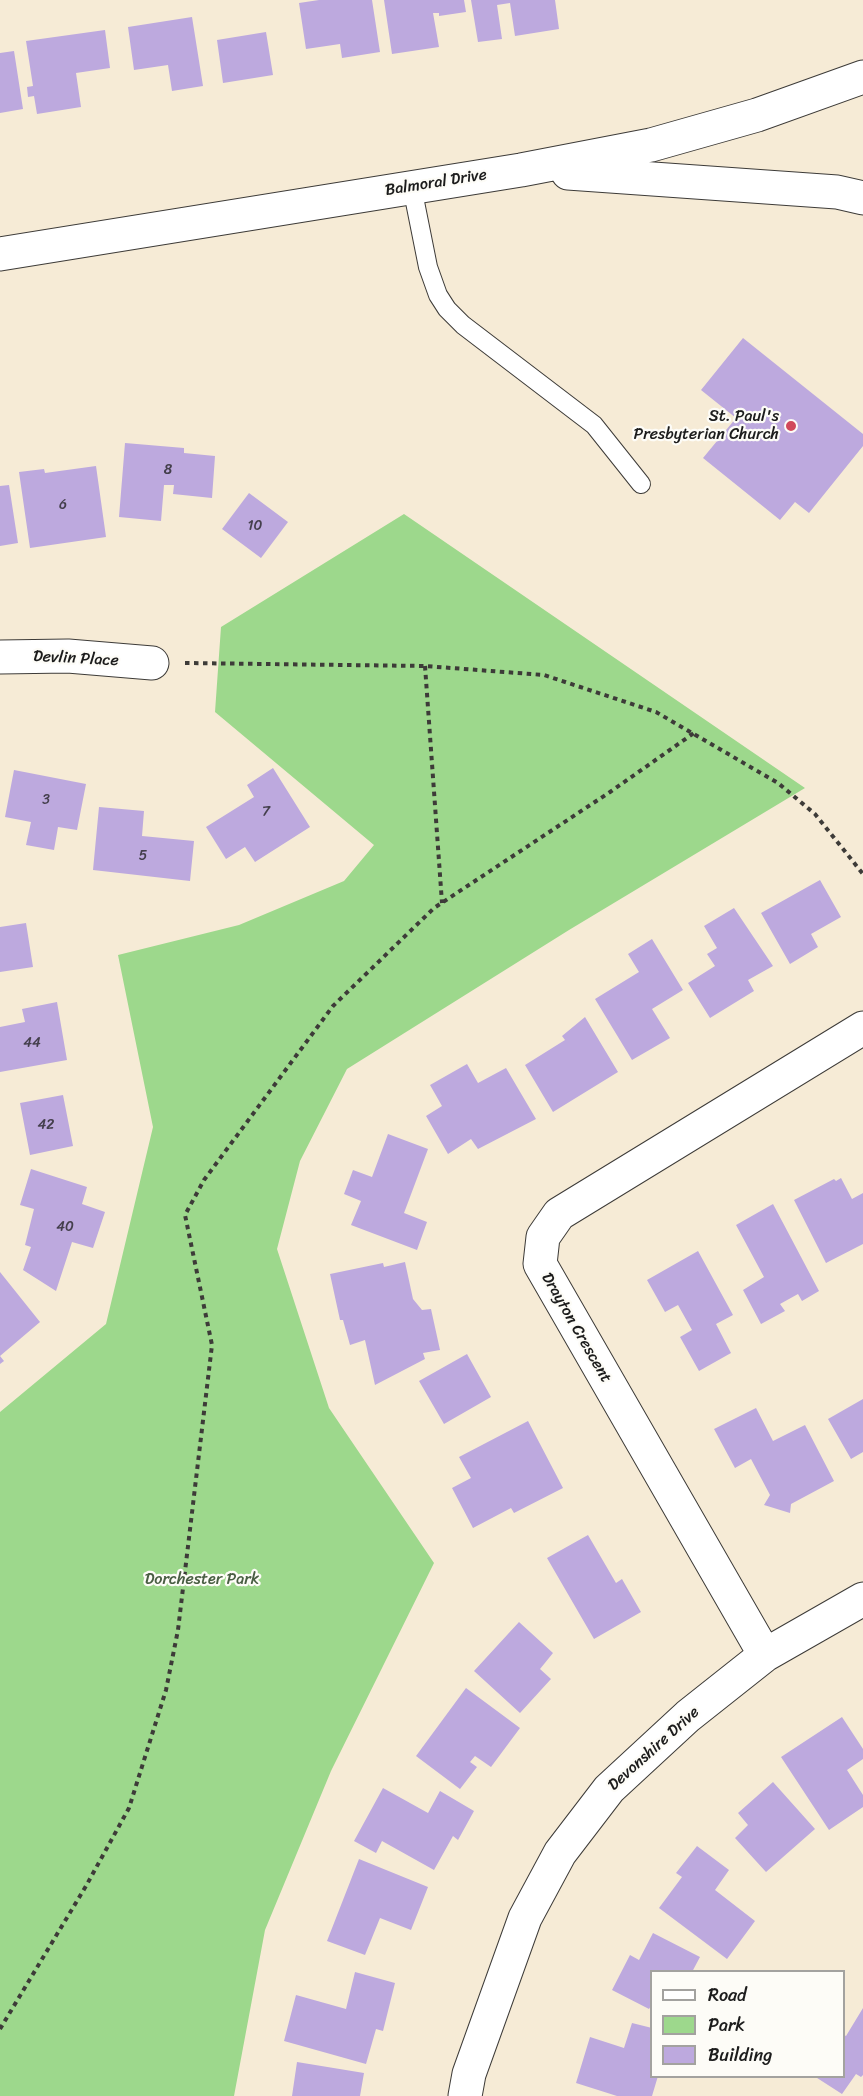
<!DOCTYPE html>
<style>
body{margin:0}
#map{position:relative;width:863px;height:2096px;overflow:hidden;background:#f6ebd6;font-family:Sriracha,sans-serif}
canvas{display:block}
.legend{position:absolute;left:650px;top:1970px;width:195px;height:108px;box-sizing:border-box;background:#fdfcf7;border:2px solid #a3a29f;margin:0;padding:8px 10px;list-style:none;font-size:18px;color:#1c1c1c}
.legend li{display:flex;align-items:center;gap:12px;height:30px}
.legend b{width:30px;border:2px solid #a3a29f}
</style>
<div id="map">
<canvas width="863" height="2096"></canvas>
<ul class="legend">
<li><b style="height:8px;background:#fff"></b>Road</li>
<li><b style="height:16px;background:#9dd88c"></b>Park</li>
<li><b style="height:16px;background:#bda9de"></b>Building</li>
</ul>
</div>
<script>
const context = document.querySelector('canvas').getContext('2d');
context.lineJoin = 'round';
function fill(path, color) {
  context.fillStyle = color;
  context.fill(path, 'evenodd');
}
function poly(rows) {
  const path = new Path2D();
  for (const r of rows) {
    path.moveTo(r[0], r[1]);
    for (let i = 2; i < r.length; i += 2) path.lineTo(r[i], r[i + 1]);
  }
  return path;
}
function stroke(path, color, width, dash) {
  context.strokeStyle = color;
  context.lineWidth = width;
  context.lineCap = dash ? 'butt' : 'round';
  context.setLineDash(dash || []);
  context.stroke(path);
}
function drawText(font, color, halo, rows, align = 'center') {
  context.font = font + ' Sriracha,sans-serif';
  context.lineWidth = 4.5;
  context.setLineDash([]);
  context.textBaseline = 'middle';
  context.strokeStyle = halo;
  context.fillStyle = color;
  for (const [text, x, y, turn = 0] of rows) {
    context.save();
    context.translate(x, y);
    context.rotate((+turn || 0) * Math.PI / 180);
    context.textAlign = isNaN(turn) ? turn : align;
    if (halo) context.strokeText(text, 0, 0);
    context.fillText(text, 0, 0);
    context.restore();
  }
}
fill(poly([
 [404,514,805,788,569,930,347,1069,300,1161,277,1249,329,1408,434,1563,331,1771,265,1930,234,2096,0,2096,0,1412,106,1324,153,1127,118,955,239,925,344,881,374,845,215,712,221,627]
]), '#9dd88c');
fill(poly([
 [319,0,372,0,380,52,342,58,340,44,306,49,299,3],
 [384,0,464,0,466,12,439,16,439,13,433,13,439,47,392,54],
 [471,0,555,0,559,29,515,36,510,3,497,5,502,39,478,42],
 [192,17,203,86,172,91,168,65,134,70,128,27],
 [105,30,110,68,76,73,81,107,37,114,34,96,28,97,27,87,33,86,26,41],
 [266,32,273,75,223,83,217,40],
 [14,51,23,109,0,113,0,53],
 [743,338,863,434,863,446,809,513,795,502,780,520,703,458,736,418,701,390],
 [125,443,184,448,184,453,215,456,212,498,173,494,174,485,164,485,161,521,119,517],
 [96,466,106,537,30,548,19,472,44,469,45,473],
 [9,485,18,543,0,546,0,486],
 [249,493,288,522,261,558,222,529],
 [273,768,310,827,255,862,245,847,226,859,206,827,254,797,247,785],
 [14,770,86,784,77,830,58,827,54,850,26,845,31,822,5,817],
 [99,807,144,811,142,836,194,841,190,881,93,870],
 [820,880,841,917,811,934,818,947,790,964,761,913],
 [734,908,773,966,748,980,754,991,710,1018,688,983,715,966,707,954,717,948,704,926],
 [26,923,33,967,0,972,0,927],
 [652,939,683,990,652,1009,670,1038,632,1060,595,999,639,972,628,954],
 [57,1002,67,1060,0,1072,0,1027,25,1022,22,1009],
 [585,1017,618,1072,553,1112,525,1065,565,1040,562,1036],
 [467,1064,478,1083,506,1068,536,1119,478,1149,471,1139,448,1154,426,1116,442,1106,430,1085],
 [63,1095,73,1146,30,1155,20,1103],
 [388,1134,428,1149,404,1213,427,1222,417,1250,351,1225,361,1201,344,1194,353,1170,372,1177],
 [31,1169,87,1187,82,1204,105,1212,93,1248,72,1242,56,1291,23,1270,31,1247,25,1245,34,1209,20,1205],
 [841,1178,852,1199,863,1193,863,1244,826,1263,794,1200,834,1179,836,1181],
 [773,1204,819,1291,802,1301,798,1294,780,1304,785,1311,761,1324,743,1290,764,1277,736,1225],
 [698,1251,733,1315,716,1324,731,1353,699,1371,680,1337,692,1330,678,1305,665,1312,647,1280],
 [405,1262,413,1299,422,1310,431,1309,440,1350,423,1353,425,1359,375,1385,365,1340,350,1345,343,1320,340,1320,330,1274,383,1263,384,1267],
 [0,1272,40,1322,0,1356,4,1361,0,1364],
 [467,1354,491,1397,444,1424,419,1381],
 [863,1399,863,1452,851,1459,828,1419],
 [756,1408,773,1441,805,1425,834,1481,791,1504,790,1513,764,1505,770,1495,751,1459,735,1468,714,1429],
 [528,1421,563,1488,514,1513,511,1508,473,1528,452,1488,471,1478,459,1457],
 [588,1535,616,1583,622,1579,641,1612,594,1639,547,1558],
 [519,1622,553,1653,540,1669,551,1679,520,1713,474,1671],
 [466,1688,520,1728,491,1767,475,1756,470,1762,477,1767,460,1789,416,1756],
 [842,1717,863,1749,863,1759,847,1770,863,1795,863,1807,829,1830,781,1757],
 [773,1782,815,1829,766,1872,735,1838,748,1825,738,1813],
 [383,1788,428,1813,440,1791,474,1811,458,1840,453,1836,434,1870,382,1841,376,1853,354,1841],
 [697,1846,729,1870,715,1890,755,1921,727,1959,659,1908,682,1877,676,1873],
 [359,1859,428,1887,411,1930,380,1918,365,1955,327,1941],
 [653,1933,700,1957,692,1972,652,1972,652,2004,649,2009,612,1990,630,1955,639,1960],
 [355,1972,395,1983,383,2031,376,2029,366,2064,284,2041,296,1995,346,2009],
 [863,2008,863,2075,861,2077,856,2074,842,2094,814,2076,844,2076,844,2035,846,2036],
 [632,2023,652,2028,652,2076,658,2076,652,2096,617,2096,576,2083,590,2037,624,2048],
 [297,2062,364,2073,360,2096,292,2096]
]), '#bda9de');
const service = poly([
 [412,187,428,267,438,295,447,309,463,325,594,425,641,484]
]);
const minor = poly([
 [0,657,68,656,152,663],
 [765,1655,540,1264,543,1237,559,1214,863,1028],
 [465,2096,469,2074,525,1918,560,1853,609,1789,688,1716,765,1655,863,1599]
]);
const tertiary = poly([
 [568,173,837,192,863,198],
 [0,254,521,170,651,145,757,115,863,77]
]);
stroke(service, '#3d3b38', 20);
stroke(minor, '#3d3b38', 35);
stroke(tertiary, '#3d3b38', 35);
stroke(poly([
 [185,663,425,666,544,675,656,712,778,783,815,814,863,874],
 [425,666,442,903],
 [0,2029,86,1886,129,1808,166,1690,178,1630,212,1345,185,1215,204,1180,333,1006,434,908,610,792,694,733]
]), '#3d3b38', 4, [4.5, 4.5]);
stroke(service, '#fff', 18);
stroke(minor, '#fff', 33);
stroke(tertiary, '#fff', 33);
for (const [x, y, r, color] of [
 [791,426,6,"#d1495b"]
]) {
  const dot = new Path2D();
  dot.arc(x, y, r, 0, 2 * Math.PI);
  context.fillStyle = color;
  context.fill(dot);
  stroke(dot, '#fdfcf7', 2);
}
drawText('14px', '#443f4c', null, [
 ["8",168,470],
 ["6",63,505],
 ["10",255,526],
 ["3",46,800],
 ["7",266,812],
 ["5",143,856],
 ["44",32,1043],
 ["42",46,1125],
 ["40",65,1227]
]);
drawText('16px', '#1c1c1c', '#fdfcf7', [
 ["Balmoral Drive",436,183,-9],
 ["Devlin Place",76,659,3],
 ["Drayton Crescent",576,1328,60],
 ["Devonshire Drive",654,1749,-42]
]);
drawText('16px', '#1c1c1c', '#fdfcf7', [
 ["St. Paul's",779,417],
 ["Presbyterian Church",779,435]
], 'right');
drawText('16px', '#495e43', '#fdfcf7', [
 ["Dorchester Park",202,1580]
]);
</script>
